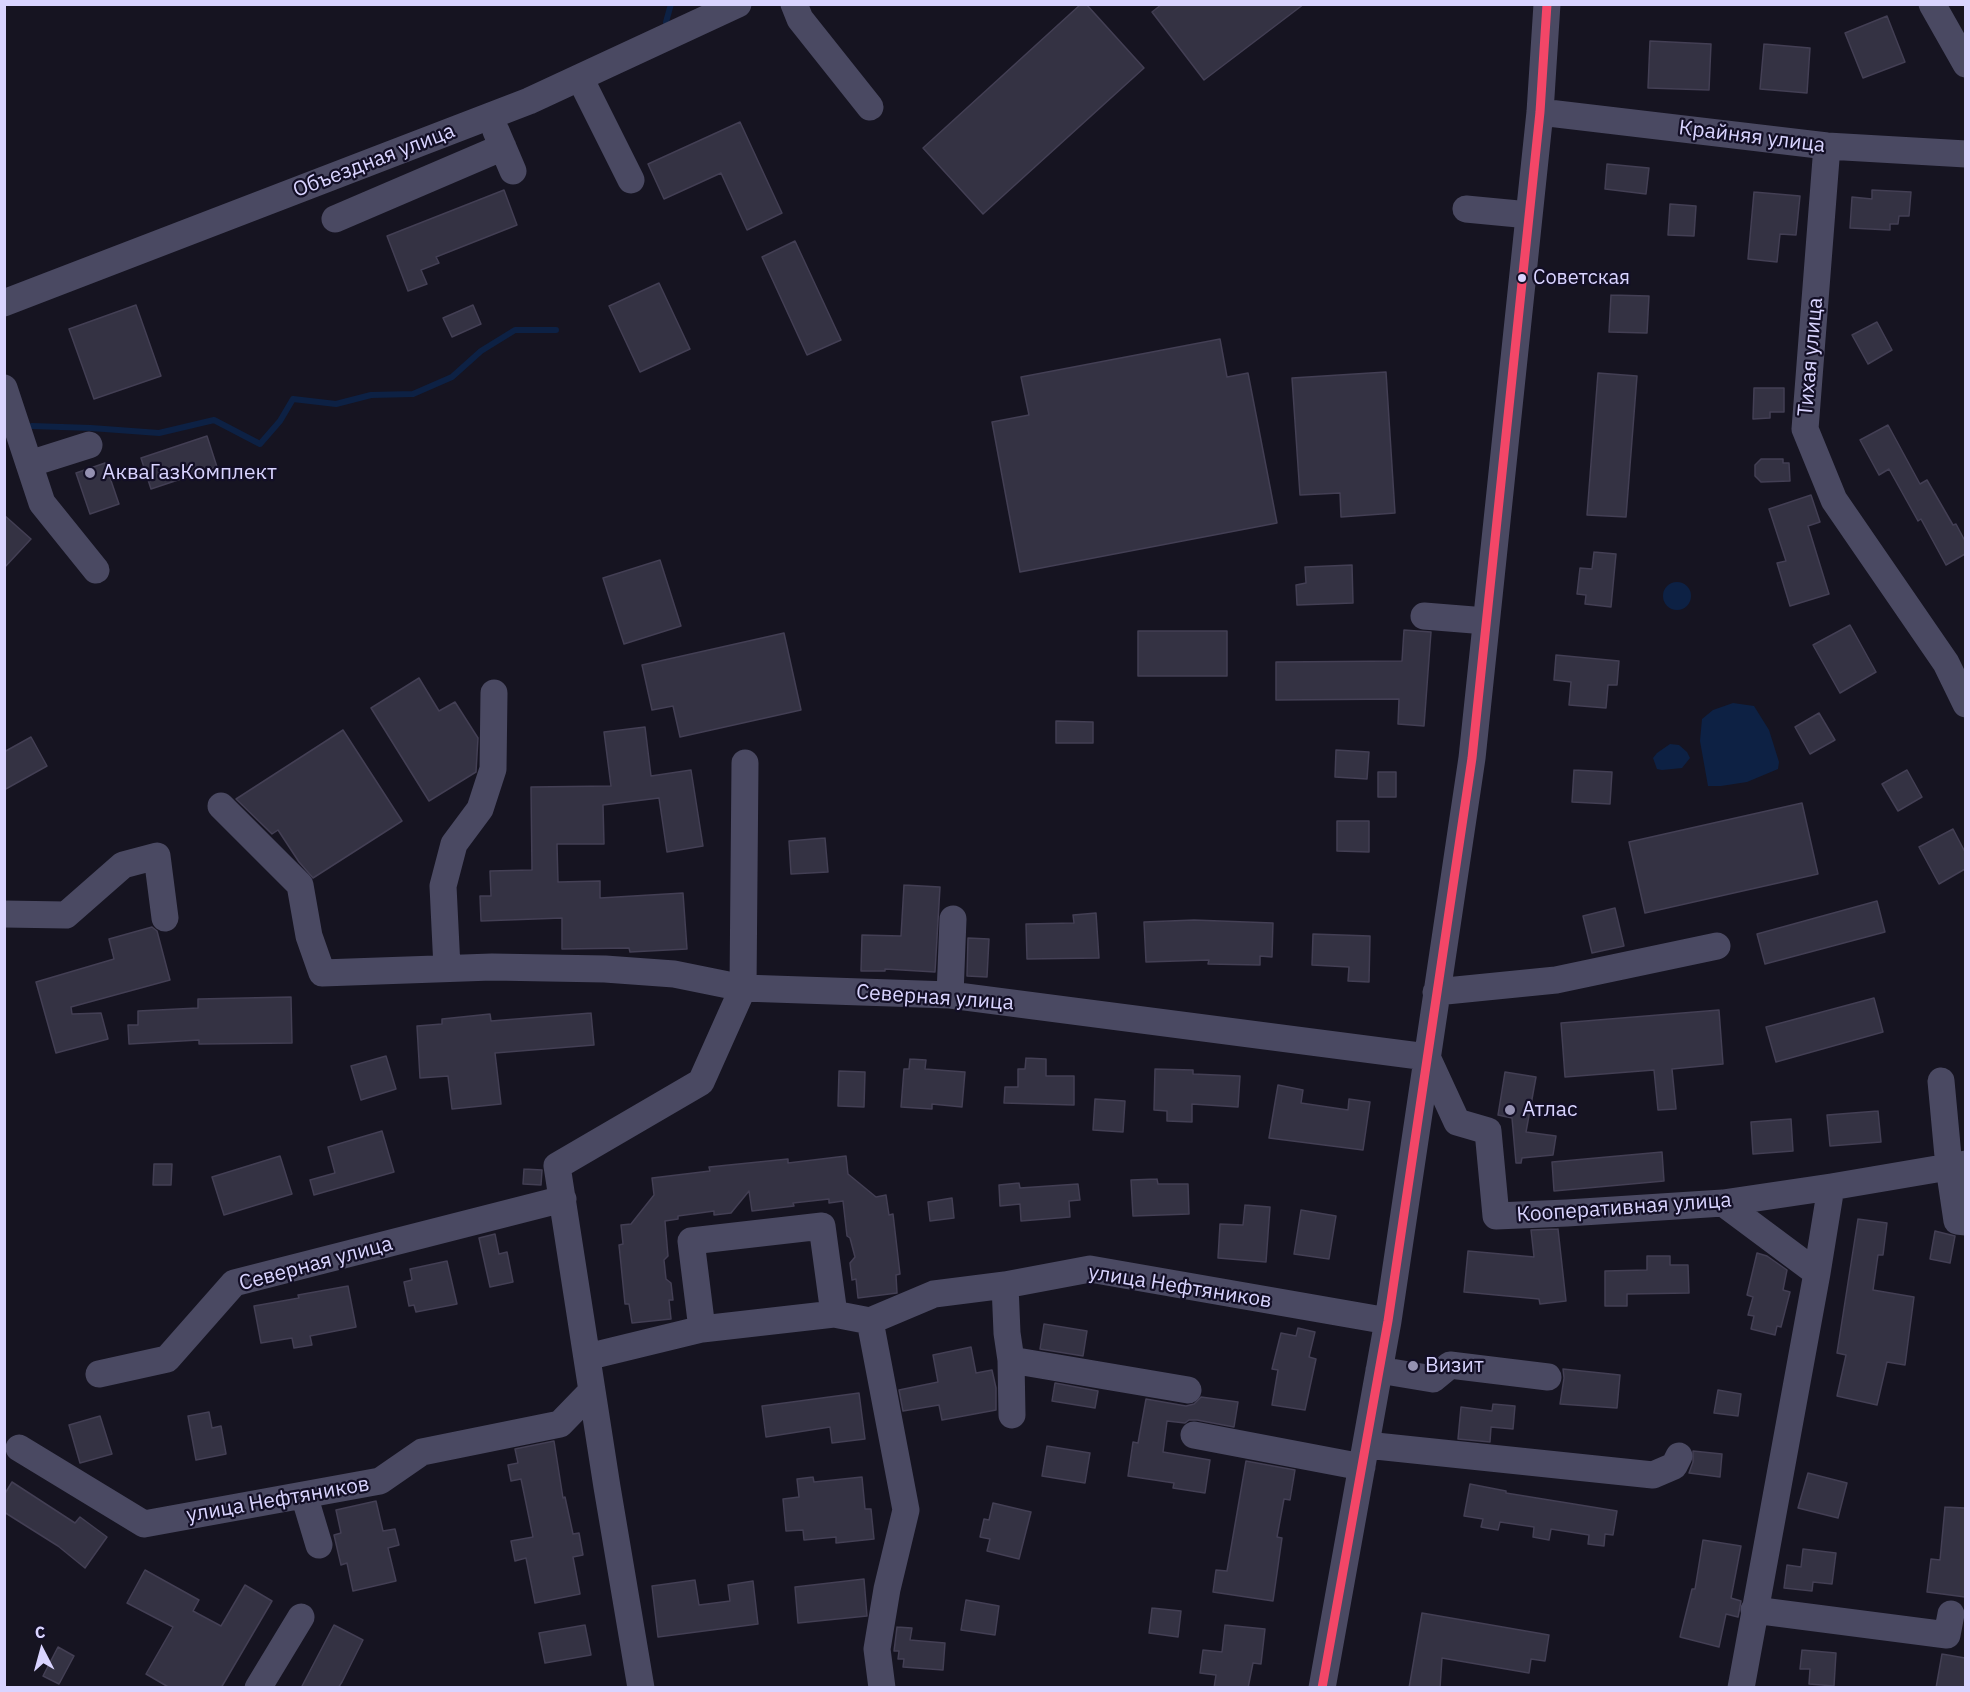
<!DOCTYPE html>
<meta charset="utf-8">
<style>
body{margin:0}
#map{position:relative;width:1970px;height:1692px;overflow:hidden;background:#161421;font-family:"IBM Plex Sans",sans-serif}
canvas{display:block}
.frame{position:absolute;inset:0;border:6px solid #d9d4ff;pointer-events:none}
.north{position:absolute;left:12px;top:1620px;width:60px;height:60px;-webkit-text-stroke:4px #130f26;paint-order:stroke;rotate:354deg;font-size:16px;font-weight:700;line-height:24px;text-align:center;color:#d9d4ff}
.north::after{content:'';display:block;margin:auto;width:21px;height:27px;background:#d9d4ff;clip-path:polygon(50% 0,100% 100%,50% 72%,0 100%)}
</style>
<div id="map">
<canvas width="1970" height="1692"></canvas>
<div class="frame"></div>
<div class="north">С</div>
</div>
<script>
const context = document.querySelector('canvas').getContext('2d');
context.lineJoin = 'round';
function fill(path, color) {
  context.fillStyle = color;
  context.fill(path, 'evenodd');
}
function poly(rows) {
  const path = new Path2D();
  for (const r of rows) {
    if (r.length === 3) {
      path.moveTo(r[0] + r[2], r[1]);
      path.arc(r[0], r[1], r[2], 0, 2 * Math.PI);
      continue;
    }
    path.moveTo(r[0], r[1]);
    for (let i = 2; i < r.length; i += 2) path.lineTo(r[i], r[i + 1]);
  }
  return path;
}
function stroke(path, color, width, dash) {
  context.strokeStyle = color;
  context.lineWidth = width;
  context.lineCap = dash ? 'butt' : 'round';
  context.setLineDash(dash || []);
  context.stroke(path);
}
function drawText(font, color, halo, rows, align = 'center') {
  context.font = font + ' "IBM Plex Sans",sans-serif';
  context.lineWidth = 4.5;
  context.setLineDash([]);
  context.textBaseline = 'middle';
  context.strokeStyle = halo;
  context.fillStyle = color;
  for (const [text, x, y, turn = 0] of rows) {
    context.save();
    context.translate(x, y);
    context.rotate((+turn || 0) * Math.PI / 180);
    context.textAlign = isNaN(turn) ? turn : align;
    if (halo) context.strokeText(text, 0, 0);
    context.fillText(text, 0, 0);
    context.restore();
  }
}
fill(poly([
 [1677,596,14],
 [1733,703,1754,706,1769,730,1779,762,1778,769,1747,782,1721,786,1708,786,1700,741,1702,719,1713,710],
 [1670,744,1679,745,1687,752,1690,758,1682,768,1662,770,1657,769,1653,758,1657,753]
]), '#0d2144');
stroke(poly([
 [666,22,671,4],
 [32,426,91,428,159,433,214,420,260,444,280,421,293,399,336,404,371,395,413,394,452,377,481,351,515,330,556,330]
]), '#0d2144', 6);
const building = poly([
 [1081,4,1086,4,1144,68,983,214,923,148,1081,4],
 [1162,4,1304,4,1204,80,1152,12,1162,4],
 [1887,16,1905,62,1863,78,1845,33,1887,16],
 [1650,41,1711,44,1709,90,1648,88,1650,41],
 [1764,44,1810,48,1807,93,1760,89,1764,44],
 [740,122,782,213,747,230,721,173,664,199,648,164,740,122],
 [1607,164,1649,168,1646,194,1605,189,1607,164],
 [504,190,517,225,436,257,439,263,421,270,427,284,408,291,387,236,504,190],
 [1872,190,1911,192,1909,216,1899,216,1898,224,1890,224,1890,230,1850,228,1852,197,1872,199,1872,190],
 [1754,192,1800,196,1796,235,1780,234,1777,262,1748,259,1754,192],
 [1670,204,1696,206,1694,236,1668,235,1670,204],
 [795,241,841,340,807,355,762,257,795,241],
 [659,283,690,349,640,372,609,306,659,283],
 [1611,295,1649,296,1647,333,1609,332,1611,295],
 [136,305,161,376,94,399,69,329,136,305],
 [473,305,481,324,452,337,443,318,473,305],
 [1877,322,1892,350,1868,364,1852,335,1877,322],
 [1220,339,1227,377,1248,373,1277,523,1020,572,992,422,1029,415,1021,377,1220,339],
 [1386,372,1395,513,1341,517,1340,493,1300,495,1292,378,1386,372],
 [1598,373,1637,376,1626,517,1587,515,1598,373],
 [1754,388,1784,388,1784,412,1770,412,1770,418,1753,419,1754,388],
 [1888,425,1920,484,1927,480,1953,525,1956,524,1965,541,1965,554,1946,565,1921,519,1918,521,1889,469,1879,475,1860,440,1888,425],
 [207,436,217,467,151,489,141,458,207,436],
 [1761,459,1783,459,1783,463,1789,463,1790,481,1761,482,1755,476,1755,465,1761,459],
 [105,463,119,504,90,514,76,473,105,463],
 [1811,495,1820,522,1808,526,1829,594,1790,606,1777,563,1786,561,1769,509,1811,495],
 [4,515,31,539,4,568,4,515],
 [1594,552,1616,554,1611,607,1585,604,1586,595,1577,594,1580,568,1592,569,1594,552],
 [660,560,681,626,624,644,603,578,660,560],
 [1352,565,1353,603,1297,605,1296,585,1306,583,1305,567,1352,565],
 [1850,625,1876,672,1840,693,1813,645,1850,625],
 [1404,630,1431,632,1424,726,1398,724,1399,699,1276,700,1276,662,1402,661,1404,630],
 [1138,631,1227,631,1227,676,1138,676,1138,631],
 [784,633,801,710,680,737,673,706,652,710,642,665,784,633],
 [1556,655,1619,661,1617,685,1608,685,1606,708,1569,705,1571,682,1554,680,1556,655],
 [419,678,439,711,455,702,478,738,476,772,429,801,371,708,419,678],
 [1819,713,1835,740,1810,754,1795,727,1819,713],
 [1056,721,1093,722,1093,743,1056,743,1056,721],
 [645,727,651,776,691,770,703,846,667,852,659,798,603,805,604,844,557,844,558,882,600,881,600,898,683,893,687,949,630,952,629,948,562,949,562,918,481,921,480,896,491,896,490,871,532,870,531,787,611,786,604,732,645,727],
 [343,730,402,821,313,878,299,862,278,830,272,834,236,799,343,730],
 [31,737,47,766,4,790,4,752,31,737],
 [1336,750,1369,752,1367,779,1335,777,1336,750],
 [1574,770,1612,772,1610,804,1572,802,1574,770],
 [1907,770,1922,797,1898,811,1882,784,1907,770],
 [1378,772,1396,772,1396,797,1378,797,1378,772],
 [1802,803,1818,874,1645,913,1629,842,1802,803],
 [1337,821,1369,821,1369,852,1337,851,1337,821],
 [1953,829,1965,852,1965,869,1939,884,1919,847,1953,829],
 [825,838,828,872,791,874,789,841,825,838],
 [904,885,940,887,935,972,885,969,885,971,861,971,862,935,901,936,904,885],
 [1877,901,1885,932,1765,964,1757,934,1877,901],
 [1615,908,1624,946,1592,953,1583,916,1615,908],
 [1096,913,1099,958,1027,959,1026,924,1074,923,1073,915,1096,913],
 [1194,920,1273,923,1272,957,1260,956,1260,965,1208,964,1209,960,1146,962,1144,922,1194,920],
 [152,927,157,931,170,980,71,1007,72,1014,101,1013,108,1039,56,1053,36,982,114,959,109,939,152,927],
 [1313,934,1370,936,1369,982,1348,981,1349,967,1312,965,1313,934],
 [968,938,989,939,987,977,967,976,968,938],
 [291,997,292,1043,199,1044,199,1040,129,1044,128,1025,138,1025,138,1011,198,1008,198,999,291,997],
 [1874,998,1883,1032,1776,1062,1766,1027,1874,998],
 [1719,1010,1723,1064,1672,1069,1676,1109,1658,1110,1654,1070,1565,1077,1561,1023,1719,1010],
 [591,1013,594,1045,495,1053,501,1104,452,1109,448,1076,420,1078,417,1026,442,1024,442,1019,490,1014,491,1021,591,1013],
 [386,1056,396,1089,361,1100,351,1066,386,1056],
 [1026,1058,1046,1059,1046,1076,1074,1076,1074,1105,1004,1103,1005,1087,1018,1087,1018,1069,1025,1069,1026,1058],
 [910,1059,926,1060,925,1069,965,1072,962,1107,932,1104,932,1109,901,1107,904,1069,909,1069,910,1059],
 [1155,1069,1193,1070,1193,1074,1240,1076,1238,1107,1192,1104,1192,1122,1167,1121,1167,1111,1154,1110,1155,1069],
 [839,1071,865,1072,864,1107,838,1106,839,1071],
 [1505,1072,1536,1077,1526,1132,1556,1136,1553,1155,1522,1158,1521,1163,1516,1163,1512,1118,1498,1115,1505,1072],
 [1278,1085,1303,1090,1301,1103,1348,1110,1349,1099,1370,1102,1363,1150,1269,1138,1278,1085],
 [1095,1099,1125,1101,1123,1132,1093,1130,1095,1099],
 [1878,1111,1881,1142,1830,1146,1827,1115,1878,1111],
 [1791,1119,1793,1151,1753,1154,1751,1122,1791,1119],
 [382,1131,394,1172,314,1195,310,1180,335,1173,328,1147,382,1131],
 [1662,1152,1664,1181,1554,1191,1552,1162,1662,1152],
 [280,1156,292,1194,224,1215,212,1177,280,1156],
 [846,1156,848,1174,876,1197,886,1195,889,1215,893,1214,900,1274,896,1275,897,1293,858,1298,856,1279,852,1280,850,1263,855,1257,850,1238,847,1236,843,1201,829,1203,829,1199,793,1203,794,1206,752,1211,749,1191,731,1213,714,1215,714,1211,678,1216,678,1219,665,1221,668,1256,664,1260,666,1279,671,1283,673,1300,669,1300,671,1319,632,1323,629,1304,625,1304,619,1245,623,1244,621,1225,631,1224,654,1195,652,1178,710,1171,709,1167,788,1159,788,1163,846,1156],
 [154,1164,172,1164,171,1185,153,1185,154,1164],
 [524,1169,542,1170,541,1185,523,1184,524,1169],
 [1157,1179,1158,1184,1188,1184,1189,1214,1133,1216,1131,1180,1157,1179],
 [1019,1183,1020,1188,1078,1184,1080,1200,1069,1201,1070,1217,1021,1221,1020,1204,1000,1206,999,1185,1019,1183],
 [952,1198,954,1218,930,1221,928,1202,952,1198],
 [1245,1205,1270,1207,1266,1262,1218,1258,1220,1224,1243,1225,1245,1205],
 [1301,1210,1336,1216,1329,1259,1294,1254,1301,1210],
 [1858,1219,1887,1223,1883,1255,1878,1255,1873,1290,1914,1297,1905,1365,1887,1362,1877,1405,1837,1396,1846,1355,1837,1353,1858,1219],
 [1558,1229,1566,1301,1540,1304,1539,1299,1464,1292,1468,1251,1534,1257,1531,1230,1558,1229],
 [1935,1231,1955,1236,1950,1263,1930,1259,1935,1231],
 [495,1234,499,1254,507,1252,513,1282,490,1287,479,1238,495,1234],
 [1757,1253,1767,1256,1787,1270,1783,1290,1790,1292,1781,1327,1777,1326,1775,1335,1751,1329,1754,1316,1748,1315,1753,1297,1747,1295,1757,1253],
 [1647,1256,1670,1256,1670,1265,1688,1265,1689,1293,1627,1294,1627,1306,1605,1306,1605,1271,1647,1270,1647,1256],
 [447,1261,457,1304,416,1312,414,1305,409,1306,404,1282,412,1280,410,1269,447,1261],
 [348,1286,356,1327,310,1336,312,1345,294,1348,292,1338,261,1343,254,1306,299,1298,298,1295,348,1286],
 [1044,1324,1087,1331,1083,1356,1040,1349,1044,1324],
 [1298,1328,1315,1332,1309,1357,1316,1359,1305,1410,1272,1405,1278,1370,1272,1369,1281,1333,1296,1336,1298,1328],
 [971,1347,976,1373,992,1370,996,1388,996,1410,942,1420,939,1405,903,1411,899,1390,938,1382,933,1355,971,1347],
 [1563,1369,1620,1375,1617,1408,1560,1404,1564,1378,1563,1369],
 [1055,1383,1098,1391,1095,1408,1052,1401,1055,1383],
 [1718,1390,1741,1394,1738,1416,1714,1413,1718,1390],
 [859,1393,865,1439,832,1443,830,1427,766,1437,762,1406,859,1393],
 [1201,1397,1238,1402,1234,1427,1197,1420,1189,1420,1185,1423,1167,1421,1163,1452,1210,1460,1205,1493,1173,1488,1174,1483,1128,1476,1133,1442,1138,1443,1146,1399,1186,1406,1194,1404,1201,1397],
 [1493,1404,1515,1406,1513,1429,1491,1427,1490,1442,1458,1439,1461,1407,1492,1411,1493,1404],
 [209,1412,212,1428,221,1426,226,1454,196,1460,188,1416,209,1412],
 [100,1416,112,1454,80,1463,69,1425,100,1416],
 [554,1441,563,1498,565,1497,573,1534,579,1533,583,1555,573,1557,580,1594,535,1603,526,1558,515,1561,511,1541,533,1537,521,1479,511,1481,508,1465,518,1463,515,1449,554,1441],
 [1047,1446,1090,1453,1085,1483,1042,1476,1047,1446],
 [1693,1451,1722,1454,1720,1477,1689,1473,1693,1462,1693,1451],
 [1246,1461,1295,1470,1290,1500,1284,1499,1277,1537,1282,1538,1273,1601,1213,1592,1216,1570,1227,1571,1246,1461],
 [1808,1473,1847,1483,1838,1518,1798,1508,1808,1473],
 [813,1477,814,1482,862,1477,865,1509,871,1509,874,1539,836,1543,836,1537,804,1540,803,1530,786,1531,783,1499,799,1497,797,1479,813,1477],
 [12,1482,75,1523,80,1517,107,1537,85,1568,58,1546,4,1512,4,1495,12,1482],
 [1470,1484,1506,1491,1506,1493,1617,1511,1613,1535,1605,1534,1604,1546,1588,1544,1589,1535,1551,1529,1549,1540,1533,1537,1534,1527,1500,1522,1498,1530,1481,1527,1483,1519,1464,1516,1470,1484],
 [376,1501,383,1531,395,1529,399,1545,388,1548,396,1581,353,1591,347,1563,341,1565,334,1535,341,1533,336,1510,376,1501],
 [993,1503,1031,1512,1019,1559,987,1551,990,1539,980,1537,984,1519,989,1520,993,1503],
 [1945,1507,1965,1508,1965,1597,1927,1592,1931,1559,1940,1560,1945,1507],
 [1703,1540,1741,1546,1731,1598,1741,1601,1739,1612,1738,1617,1726,1614,1719,1647,1680,1637,1692,1589,1695,1589,1703,1540],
 [1803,1549,1836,1553,1832,1584,1813,1582,1812,1591,1784,1588,1787,1565,1801,1567,1803,1549],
 [145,1570,199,1600,193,1611,221,1626,245,1585,272,1601,221,1688,170,1688,146,1674,173,1627,127,1603,145,1570],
 [864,1579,867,1616,798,1623,795,1587,864,1579],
 [695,1580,699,1605,730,1601,728,1585,753,1581,758,1624,658,1637,652,1586,695,1580],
 [966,1600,999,1606,995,1635,961,1630,966,1600],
 [1152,1608,1181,1611,1178,1637,1149,1633,1152,1608],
 [1422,1613,1549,1635,1545,1661,1531,1659,1529,1673,1442,1658,1440,1688,1409,1688,1422,1613],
 [334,1625,363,1640,342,1682,338,1688,301,1688,334,1625],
 [585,1625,591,1655,545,1663,539,1633,585,1625],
 [1225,1625,1265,1629,1261,1664,1253,1663,1248,1688,1214,1688,1216,1675,1200,1673,1203,1650,1222,1652,1225,1625],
 [897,1627,912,1628,910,1640,945,1643,943,1670,903,1667,904,1659,898,1659,899,1651,894,1651,897,1627],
 [58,1647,74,1656,59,1684,43,1676,58,1647],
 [1802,1650,1836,1653,1834,1686,1809,1684,1810,1669,1800,1669,1802,1650],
 [1942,1654,1965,1658,1965,1688,1936,1688,1942,1654]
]);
fill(building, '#343243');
stroke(building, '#433f54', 1.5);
stroke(poly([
 [794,4,800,19,870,107],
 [1932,4,1966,64],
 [580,78,631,180],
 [1540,112,1827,146,1966,154],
 [496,131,513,171],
 [1827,146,1805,429,1834,500,1946,663,1966,704],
 [1466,209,1529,215],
 [335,219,503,147],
 [4,303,529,101,738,4],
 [4,388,42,503,96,570],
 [29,464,89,445],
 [1424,616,1486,621],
 [221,806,300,885,309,936,322,973,492,967,605,969,674,974,743,988,950,995,1427,1057],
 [4,914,66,915,123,865,157,856,165,918],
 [447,968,443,886,454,844,480,809,493,769,494,693],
 [1436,992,1556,980,1717,946],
 [950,995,953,919],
 [1427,1057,1457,1122,1488,1131,1496,1216,1567,1213,1723,1203,1831,1187,1966,1164],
 [1941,1081,1949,1167,1957,1221,1966,1222],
 [1723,1203,1817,1273],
 [1005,1285,1007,1333,1011,1360,1188,1390],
 [870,1321,906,1510,887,1589,877,1649,882,1688],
 [702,1329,691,1241,822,1226,834,1314],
 [587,1357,702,1329,834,1314,870,1321,934,1294,1005,1285,1090,1269,1388,1321],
 [1011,1360,1012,1415],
 [1379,1370,1433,1379,1450,1365,1548,1377],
 [99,1374,167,1359,234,1283,563,1199],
 [1194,1435,1362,1467],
 [1366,1445,1653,1475,1674,1466,1679,1456],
 [19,1448,144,1524,380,1481,422,1452,560,1424,592,1391],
 [304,1495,319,1545],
 [1754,1610,1947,1635,1951,1614],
 [258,1688,301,1617],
 [641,1688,607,1487,557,1166,701,1082,743,988,745,763],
 [1322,1688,1388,1321,1472,758,1540,112,1547,4],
 [1741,1688,1817,1273,1831,1187]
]), '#4a4962', 27);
stroke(poly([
 [1322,1688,1388,1321,1472,758,1540,112,1547,4]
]), '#f34667', 9);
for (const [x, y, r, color] of [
 [1522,278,5,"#d9d4ff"],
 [90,473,6,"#9591b1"],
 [1510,1110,6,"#9591b1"],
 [1413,1366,6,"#9591b1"]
]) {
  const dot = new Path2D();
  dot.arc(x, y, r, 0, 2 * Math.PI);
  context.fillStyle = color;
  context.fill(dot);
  stroke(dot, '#130f26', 2);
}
drawText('20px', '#d9d4ff', '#130f26', [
 ["Советская",1533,278]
], 'left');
drawText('21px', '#d9d4ff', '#130f26', [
 ["Крайняя улица",1752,137,7],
 ["Объездная улица",374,161,-21],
 ["Тихая улица",1811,357,-85],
 ["Северная улица",935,998,4],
 ["Кооперативная улица",1624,1208,-4],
 ["Северная улица",316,1264,-15],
 ["улица Нефтяников",1180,1287,9],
 ["улица Нефтяников",278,1500,-10]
]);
drawText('21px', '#d9d4ff', '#130f26', [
 ["АкваГазКомплект",102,473],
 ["Атлас",1522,1110],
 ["Визит",1425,1366]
], 'left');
</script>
